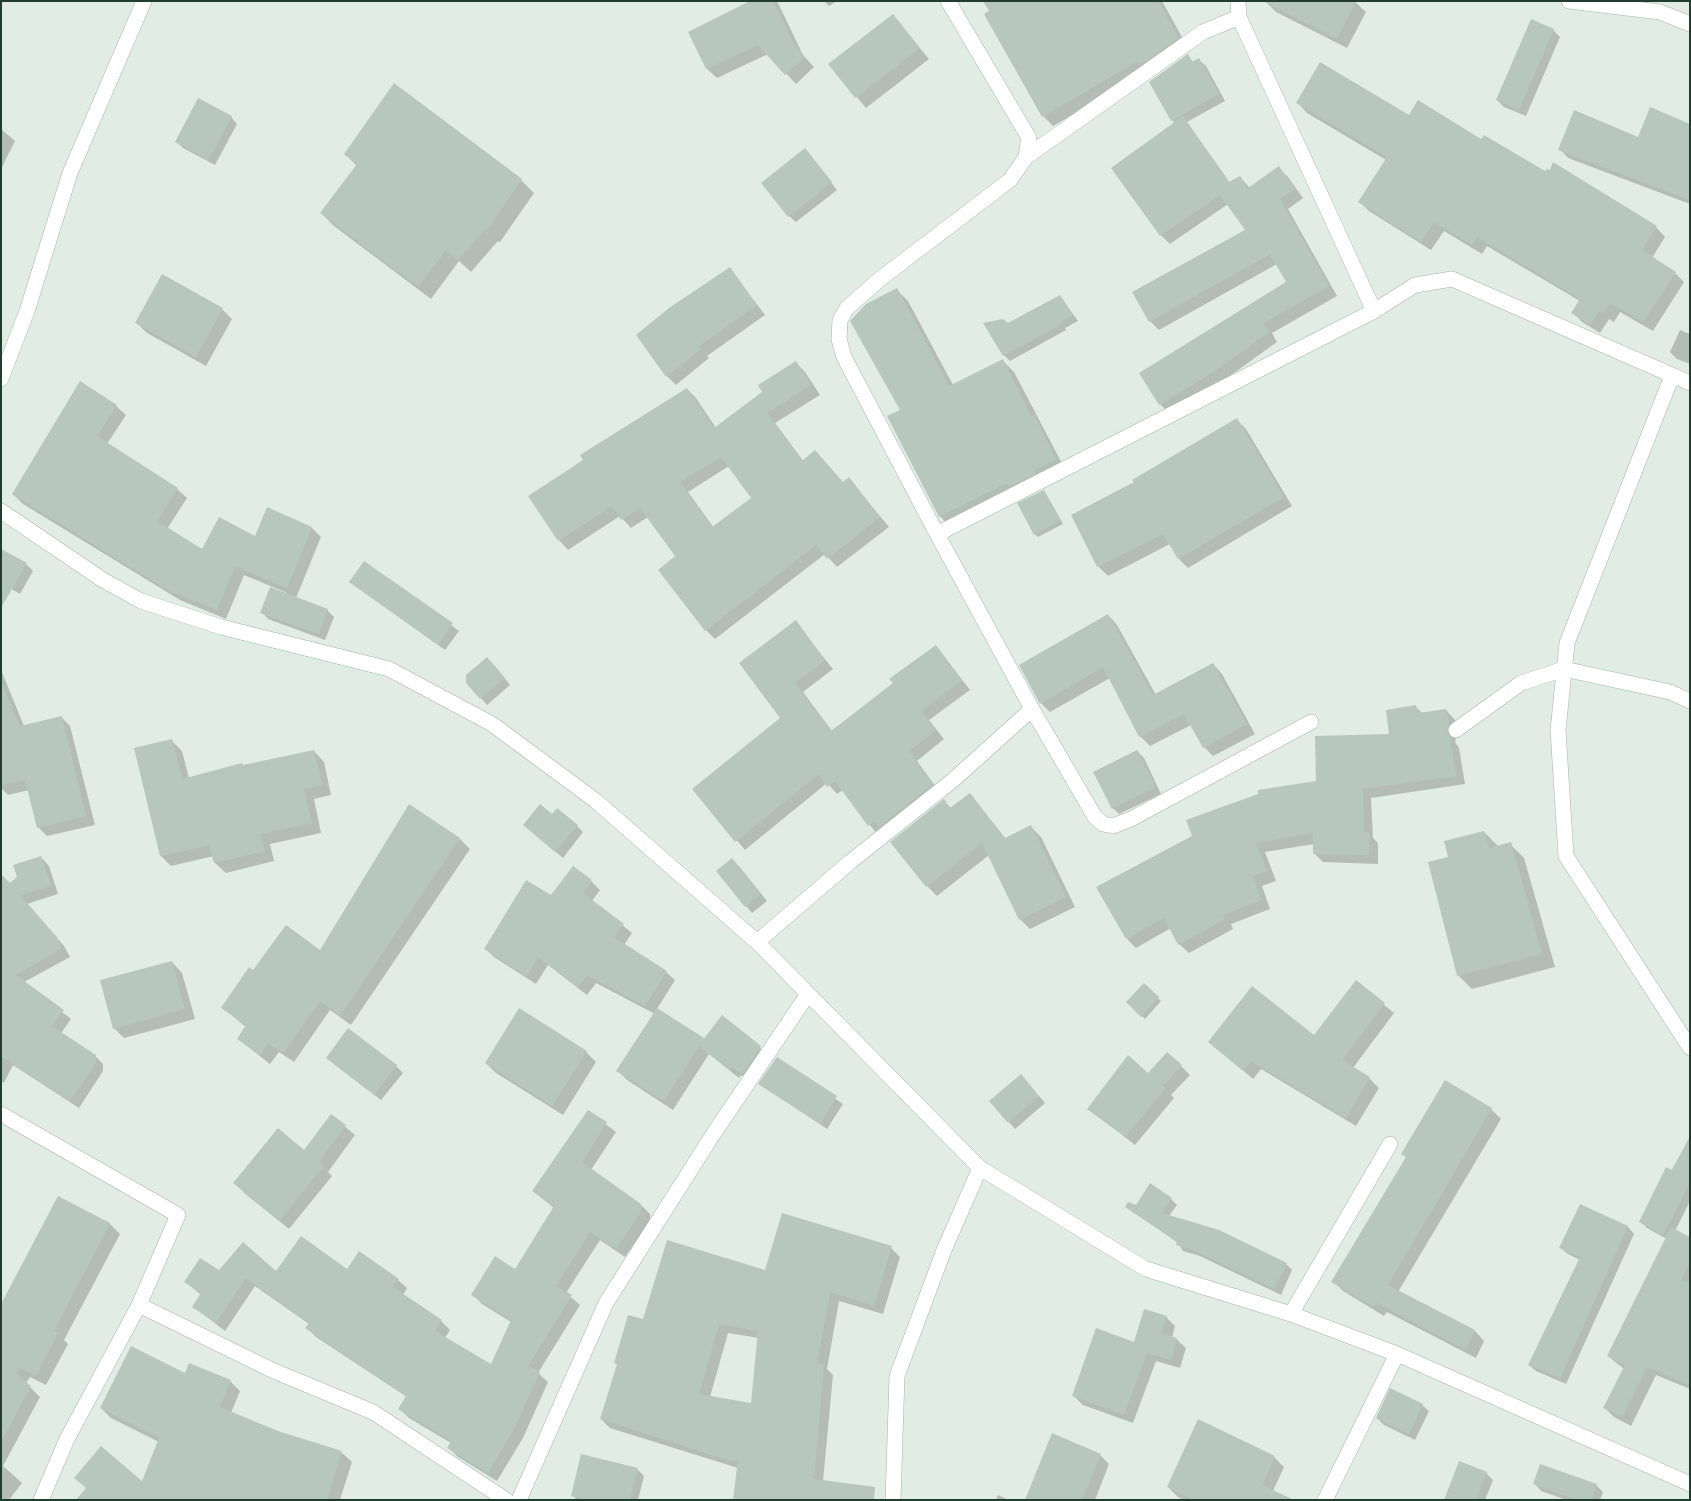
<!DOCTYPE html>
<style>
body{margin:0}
#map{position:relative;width:1691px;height:1501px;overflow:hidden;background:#e1ece6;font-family:Montserrat,sans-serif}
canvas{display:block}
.frame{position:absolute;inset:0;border:2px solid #213d31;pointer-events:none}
</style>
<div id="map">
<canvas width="1691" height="1501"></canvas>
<div class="frame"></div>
</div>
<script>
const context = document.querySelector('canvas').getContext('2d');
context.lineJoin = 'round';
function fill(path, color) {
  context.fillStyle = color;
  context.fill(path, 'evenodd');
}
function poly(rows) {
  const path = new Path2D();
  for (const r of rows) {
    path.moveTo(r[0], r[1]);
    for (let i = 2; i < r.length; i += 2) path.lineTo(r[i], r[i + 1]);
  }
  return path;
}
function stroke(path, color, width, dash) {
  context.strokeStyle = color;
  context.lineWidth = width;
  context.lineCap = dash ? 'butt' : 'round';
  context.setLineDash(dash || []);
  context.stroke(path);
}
fill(poly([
 [753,1,776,1,778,3,803,55,814,67,796,84,768,54,717,78,707,69,690,32],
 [824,1,837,1,829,6],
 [985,1,1162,1,1188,48,1053,126,1043,116,985,15,991,12],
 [1354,1,1366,12,1347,48,1276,12,1266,2],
 [893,16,929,59,866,108,830,65],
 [1553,30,1560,37,1526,116,1504,107,1497,100],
 [1188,56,1194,63,1199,60,1206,66,1225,101,1187,122,1230,183,1240,177,1250,188,1279,168,1288,177,1303,198,1288,209,1337,296,1272,333,1277,342,1227,378,1169,413,1160,404,1287,282,1277,264,1159,330,1150,321,1247,231,1228,204,1170,244,1161,235,1175,124,1172,120],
 [1298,103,1409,117,1481,141,1656,227,1665,237,1652,258,1675,273,1684,282,1653,331,1620,312,1614,322,1609,319,1600,333,1582,322,1573,312,1580,301,1487,246,1482,254,1444,231,1431,250,1369,211,1360,202,1386,160,1307,113],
 [231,117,237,124,215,165,183,148,176,141],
 [1,129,15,141,1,169],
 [1690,129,1690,204,1568,158,1560,149,1639,139],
 [345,154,521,180,534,193,500,242,498,241,471,272,459,261,431,299,334,226,321,213,357,166],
 [811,156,837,190,796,222,789,216],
 [730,269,765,315,707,356,709,358,676,385,667,376],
 [896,289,908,301,953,385,1003,361,1014,372,1066,471,951,528,940,516,902,410,852,321,866,305],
 [1060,296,1078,321,1065,328,1066,330,1010,361,1004,355,1008,325],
 [222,309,232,319,206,366,147,333,137,323],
 [1680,330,1690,334,1690,364,1677,359,1670,352],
 [796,363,805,372,820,395,775,423,804,462,843,483,849,479,889,527,837,567,825,554,715,639,706,630,677,557,648,517,631,528,620,516,568,550,559,540,687,389,696,398,716,428,764,393],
 [729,466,752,498,714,528,688,492],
 [80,382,116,406,126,415,107,444,177,489,187,498,167,529,202,551,312,528,321,537,296,598,327,610,334,617,325,640,268,619,262,612,287,593,244,575,226,619,180,600,23,504,13,494],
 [1237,420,1246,429,1292,506,1188,568,1179,559,1170,544,1108,576,1098,566,1072,515,1136,483],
 [1044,491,1063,524,1038,537,1035,534],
 [364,562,459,631,445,650,350,582],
 [26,564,33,571,20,594,1,583],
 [1108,615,1117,625,1156,695,1213,664,1222,674,1255,734,1213,756,1204,747,1191,725,1150,746,1140,736,1110,678,1050,712,1041,703],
 [795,622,833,669,803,692,832,731,894,684,936,646,970,690,929,720,944,739,917,761,941,794,877,834,843,790,837,794,827,783,745,850,694,790,782,718],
 [494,665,510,685,487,705,467,682],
 [1,670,24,726,61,717,70,726,95,825,47,836,38,827,29,790,8,795,1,788],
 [1416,707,1423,714,1446,710,1455,720,1457,735,1455,742,1459,748,1465,784,1371,798,1373,838,1378,843,1378,864,1323,862,1314,853,1314,844,1265,852,1276,881,1262,886,1270,909,1231,924,1233,929,1189,953,1179,944,1171,928,1136,948,1127,939,1317,782,1391,736],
 [172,741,182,751,189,778,314,751,324,762,331,795,314,799,321,833,270,844,274,861,226,873,215,863,214,856,171,866,161,856],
 [1137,751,1144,758,1161,794,1119,814,1113,808],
 [969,794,1006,839,1031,827,1041,837,1075,907,1030,929,1020,919,989,855,937,896,927,886,944,801,951,808],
 [552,816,577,826,583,832,563,858,524,825],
 [1484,832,1498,846,1510,844,1524,858,1555,967,1472,989,1458,975,1449,858],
 [460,839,470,849,351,1025,330,1010,294,1062,279,1052,270,1064,238,1039,246,1027,223,1008,253,971,320,951],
 [41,857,49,866,58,894,27,904,64,946,70,957,24,982,71,1019,61,1033,95,1056,103,1064,103,1071,79,1108,13,1065,4,1083,1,1081,1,892],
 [739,866,767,901,752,913,746,906],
 [591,881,600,890,592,901,632,933,624,945,666,972,675,980,657,1009,705,1040,758,1046,770,1057,752,1083,741,1075,739,1078,709,1054,673,1110,627,1080,618,1071,655,1014,596,983,587,995,548,965,536,984,494,957,485,948,551,897],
 [172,962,182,973,195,1019,124,1038,114,1028],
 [1356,982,1394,1013,1353,1068,1369,1078,1379,1088,1356,1126,1261,1069,1253,1079,1210,1042,1315,1037],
 [1144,985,1161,1001,1145,1019,1128,1002],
 [586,1052,596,1062,563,1115,496,1073,486,1063],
 [777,1058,843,1104,827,1129,760,1084],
 [334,1064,396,1066,403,1073,381,1100],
 [1181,1066,1190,1075,1171,1095,1174,1098,1135,1145,1089,1109,1148,1075],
 [1027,1082,1045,1103,1015,1129,1009,1122],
 [1491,1109,1501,1119,1398,1292,1475,1331,1484,1341,1476,1358,1387,1312,1384,1316,1343,1291,1333,1281,1407,1158,1402,1154],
 [588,1111,616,1132,591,1170,641,1205,650,1214,650,1221,625,1257,600,1240,566,1293,580,1305,538,1373,548,1382,523,1438,497,1481,458,1457,449,1448,451,1443,409,1418,400,1409,407,1397,316,1337,307,1328,309,1324,255,1286,225,1331,194,1307,201,1295,186,1282,219,1271,347,1270,398,1280,407,1288,403,1295,441,1321,450,1330,445,1338,491,1366,511,1322,482,1304,473,1295,516,1270,554,1208,533,1191],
 [331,1115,355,1135,328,1172,332,1176,289,1229,243,1192,304,1151],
 [1690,1139,1690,1201,1675,1231,1690,1238,1690,1389,1656,1375,1631,1426,1614,1417,1605,1408,1624,1369,1608,1356,1667,1239,1647,1228,1641,1222],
 [59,1198,110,1224,120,1234,64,1340,68,1344,46,1385,30,1377,26,1383,40,1397,3,1466,22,1483,9,1500,1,1500,1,1307],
 [1171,1199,1177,1205,1169,1216,1286,1264,1292,1270,1281,1295,1200,1256,1183,1251,1178,1243,1127,1206],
 [1580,1205,1628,1227,1634,1234,1566,1384,1536,1371,1529,1365,1580,1260,1568,1254,1561,1248],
 [891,1248,900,1257,883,1314,839,1301,827,1369,833,1375,823,1481,738,1468,610,1428,601,1419,644,1321,766,1271],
 [728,1333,759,1338,752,1404,710,1397],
 [1166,1317,1175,1326,1172,1338,1176,1339,1186,1348,1180,1368,1156,1361,1133,1423,1083,1405,1073,1395],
 [185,1375,230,1381,240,1391,231,1413,277,1432,342,1453,352,1462,340,1500,203,1500,143,1483,159,1442,111,1418,101,1408],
 [1422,1405,1429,1411,1415,1440,1384,1425,1377,1418],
 [1199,1421,1274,1457,1284,1467,1273,1491,1291,1500,1184,1500,1178,1497,1168,1487],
 [1100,1455,1109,1464,1095,1500,1026,1500],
 [637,1469,644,1476,638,1500,577,1500,572,1495],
 [1486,1473,1493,1480,1485,1500,1446,1500],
 [1535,1484,1596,1485,1603,1492,1600,1500,1567,1500,1541,1491],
 [998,1495,1009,1500,996,1500]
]), '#0003');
fill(poly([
 [750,1,773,1,794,44,805,57,785,75,758,45,706,69,688,32],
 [983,1,1158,1,1179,38,1140,65,1138,61,1042,117,984,14,989,11],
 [1263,1,1356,1,1337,39],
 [893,14,920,48,855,98,828,64],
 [1531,19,1554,29,1519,110,1496,100],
 [1188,54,1192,62,1199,58,1219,94,1171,121,1149,82],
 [1320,62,1409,115,1418,100,1481,139,1484,135,1545,171,1547,169,1550,170,1553,162,1657,226,1642,250,1676,272,1643,322,1610,303,1604,313,1599,311,1590,325,1571,313,1580,299,1477,237,1472,245,1434,222,1421,242,1358,202,1387,157,1296,103],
 [394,83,522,179,487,230,485,229,458,260,446,250,418,287,320,213,357,164,344,154],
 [198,98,232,116,208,160,175,142],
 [1650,107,1690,124,1690,200,1558,150,1574,110,1638,137],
 [1183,116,1229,182,1240,176,1248,188,1279,166,1295,189,1280,199,1329,286,1263,323,1269,332,1218,369,1159,405,1139,373,1286,282,1270,254,1149,322,1132,292,1245,230,1220,195,1160,236,1111,168],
 [805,148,832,182,788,217,761,183],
 [730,267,757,305,699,346,701,349,666,377,636,335,669,308],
 [162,274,223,308,196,357,135,323],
 [897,288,949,386,1003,359,1031,416,1034,415,1056,459,1034,470,1036,473,1009,487,1007,483,939,517,887,416,900,410,850,321,866,304],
 [1060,295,1073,315,1060,322,1062,324,1003,356,983,323,1003,319,1008,323],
 [796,361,811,385,767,413,802,461,815,450,843,482,849,477,880,517,827,559,816,545,705,631,658,570,675,556,640,508,621,520,612,506,558,541,528,496,583,460,580,455,687,388,714,428,762,392,758,385],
 [721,457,751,498,712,527,680,482],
 [80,381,117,405,97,436,178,488,157,521,202,549,219,517,255,536,267,507,312,527,287,588,235,566,217,610,169,591,12,494],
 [1237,418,1284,497,1178,559,1163,534,1097,567,1071,515,1134,482,1132,480],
 [1044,490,1061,520,1034,535,1017,503],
 [1,549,27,563,1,608],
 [364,561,453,623,438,645,349,582],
 [270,587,328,609,319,634,260,613],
 [1108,614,1153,695,1213,663,1247,724,1203,748,1184,714,1139,737,1103,667,1040,704,1019,665],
 [796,620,825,660,795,683,831,731,893,683,889,679,936,645,962,680,921,711,936,730,909,751,933,784,879,827,874,821,868,826,835,781,827,787,819,774,735,842,692,789,780,718,739,663],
 [487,657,505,678,480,699,466,683,466,675],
 [1,682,20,726,62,716,86,816,37,828,25,780,1,785],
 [1416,705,1418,713,1446,709,1449,725,1447,731,1450,737,1456,776,1363,789,1364,832,1370,833,1369,855,1313,854,1313,833,1256,843,1267,871,1253,876,1262,900,1222,915,1225,919,1178,945,1164,918,1126,939,1096,887,1192,836,1186,820,1258,794,1258,790,1316,781,1315,736,1389,734,1386,710],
 [172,739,182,779,242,763,243,765,314,750,322,785,304,789,312,823,260,834,265,851,214,863,209,845,160,856,134,748],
 [1137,750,1156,787,1112,809,1093,772],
 [970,793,1005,838,1031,825,1066,897,1019,920,982,843,926,887,890,842,944,799,950,808],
 [409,804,460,838,340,1016,320,1001,283,1053,268,1043,260,1055,237,1039,246,1025,221,1008,249,967,253,970,286,925,320,950],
 [540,804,552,814,557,808,578,825,555,852,523,825],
 [1484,831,1489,848,1511,842,1542,954,1457,976,1428,862,1448,857,1444,841],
 [41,856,51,886,20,895,56,936,62,948,16,975,64,1010,52,1026,96,1055,96,1063,70,1101,1,1056,1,874,10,883,17,877,13,865],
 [732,858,761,894,745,907,716,871],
 [573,866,592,880,583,893,624,924,614,937,667,971,645,1006,587,975,578,987,538,957,527,976,484,949,526,880,551,895],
 [172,961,185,1009,113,1029,100,980],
 [1356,980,1385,1003,1342,1060,1370,1077,1346,1118,1251,1061,1243,1071,1208,1042,1252,986,1314,1035],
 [1144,983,1159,997,1141,1017,1126,1002],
 [519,1008,587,1051,552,1106,485,1063],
 [657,1008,704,1038,703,1040,722,1015,761,1046,743,1074,731,1067,729,1069,699,1046,664,1101,616,1071],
 [348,1028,397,1065,374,1095,326,1058],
 [1167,1052,1182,1065,1163,1086,1166,1088,1125,1137,1087,1109,1128,1055,1148,1073],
 [777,1057,837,1096,820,1124,758,1084],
 [1021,1074,1039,1096,1008,1123,989,1101],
 [1445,1080,1492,1108,1388,1285,1475,1330,1466,1350,1377,1303,1374,1307,1331,1282,1406,1157,1401,1154],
 [588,1110,607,1122,582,1162,641,1204,641,1212,616,1249,590,1232,556,1286,572,1295,528,1366,540,1372,514,1429,488,1473,447,1448,451,1441,398,1409,406,1396,305,1328,309,1323,246,1278,216,1323,192,1307,201,1293,184,1282,200,1258,219,1270,243,1242,276,1271,301,1236,347,1269,359,1251,399,1279,393,1287,442,1320,435,1331,491,1364,511,1320,471,1295,495,1256,515,1269,554,1206,532,1191],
 [331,1114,346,1125,319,1162,324,1166,279,1221,233,1183,278,1128,304,1150],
 [1690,1136,1690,1182,1663,1235,1639,1222,1666,1167,1672,1170],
 [1150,1183,1172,1198,1162,1213,1219,1230,1287,1263,1274,1289,1193,1250,1176,1245,1177,1242,1125,1207,1128,1202,1136,1205],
 [58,1196,110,1223,54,1331,58,1333,36,1376,20,1368,16,1373,31,1386,1,1442,1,1304],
 [1580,1204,1628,1226,1560,1378,1528,1365,1580,1257,1559,1248],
 [782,1213,892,1246,874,1306,830,1292,817,1363,824,1364,814,1479,875,1487,874,1500,733,1500,738,1459,731,1461,600,1419,617,1364,614,1363,628,1315,643,1319,667,1240,765,1270],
 [719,1324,758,1331,751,1403,699,1394],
 [1671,1227,1690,1237,1690,1262,1681,1280,1690,1283,1690,1385,1647,1367,1622,1417,1603,1408,1625,1365,1607,1356],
 [1144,1309,1167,1316,1161,1333,1177,1338,1171,1360,1147,1353,1124,1415,1072,1396,1096,1328,1134,1342],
 [131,1346,185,1373,189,1363,231,1380,220,1407,278,1431,342,1451,327,1500,76,1500,86,1488,74,1478,101,1446,142,1481,159,1438,100,1408],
 [1390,1388,1423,1404,1409,1434,1376,1418],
 [1198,1419,1275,1456,1262,1485,1294,1500,1193,1500,1167,1487],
 [1052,1433,1101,1454,1082,1500,1025,1500],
 [581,1454,638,1468,630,1500,587,1500,571,1496],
 [1459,1461,1487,1472,1476,1500,1444,1500],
 [1540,1464,1597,1484,1592,1500,1577,1500,1533,1484]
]), '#b7c7be');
const street = poly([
 [948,1,1029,138,1026,157],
 [1238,1,1239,17,1374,311],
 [1569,1,1660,12,1690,24],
 [1239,17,1203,32,1026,157,1010,180,880,279,847,308,840,320,839,339,844,357,937,534,1032,709,1095,817,1103,824,1113,826,1131,819,1311,722],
 [1672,376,1567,643,1558,730,1566,856,1690,1048],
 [1,511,103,580,141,601,221,627,389,669,492,724,596,801,757,942,980,1168,1146,1269,1291,1314,1397,1354,1690,1484],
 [937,534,1374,311,1415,285,1452,279,1690,383],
 [1456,730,1521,683,1564,669,1670,692,1690,701],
 [757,942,850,862,952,781,1032,709],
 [1,1114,178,1215,139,1305,67,1439,41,1500],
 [139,1305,274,1371,373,1412,506,1500],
 [1291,1314,1390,1144],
 [519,1500,606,1303,712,1136,808,994],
 [893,1500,897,1376,944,1250,980,1168],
 [1325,1500,1397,1354]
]);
const secondary = poly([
 [1,379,27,311,70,173,144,1]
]);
stroke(street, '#a4b4ac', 16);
stroke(secondary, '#a0b8ac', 16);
stroke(street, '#fff', 15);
stroke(secondary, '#fff', 15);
</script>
